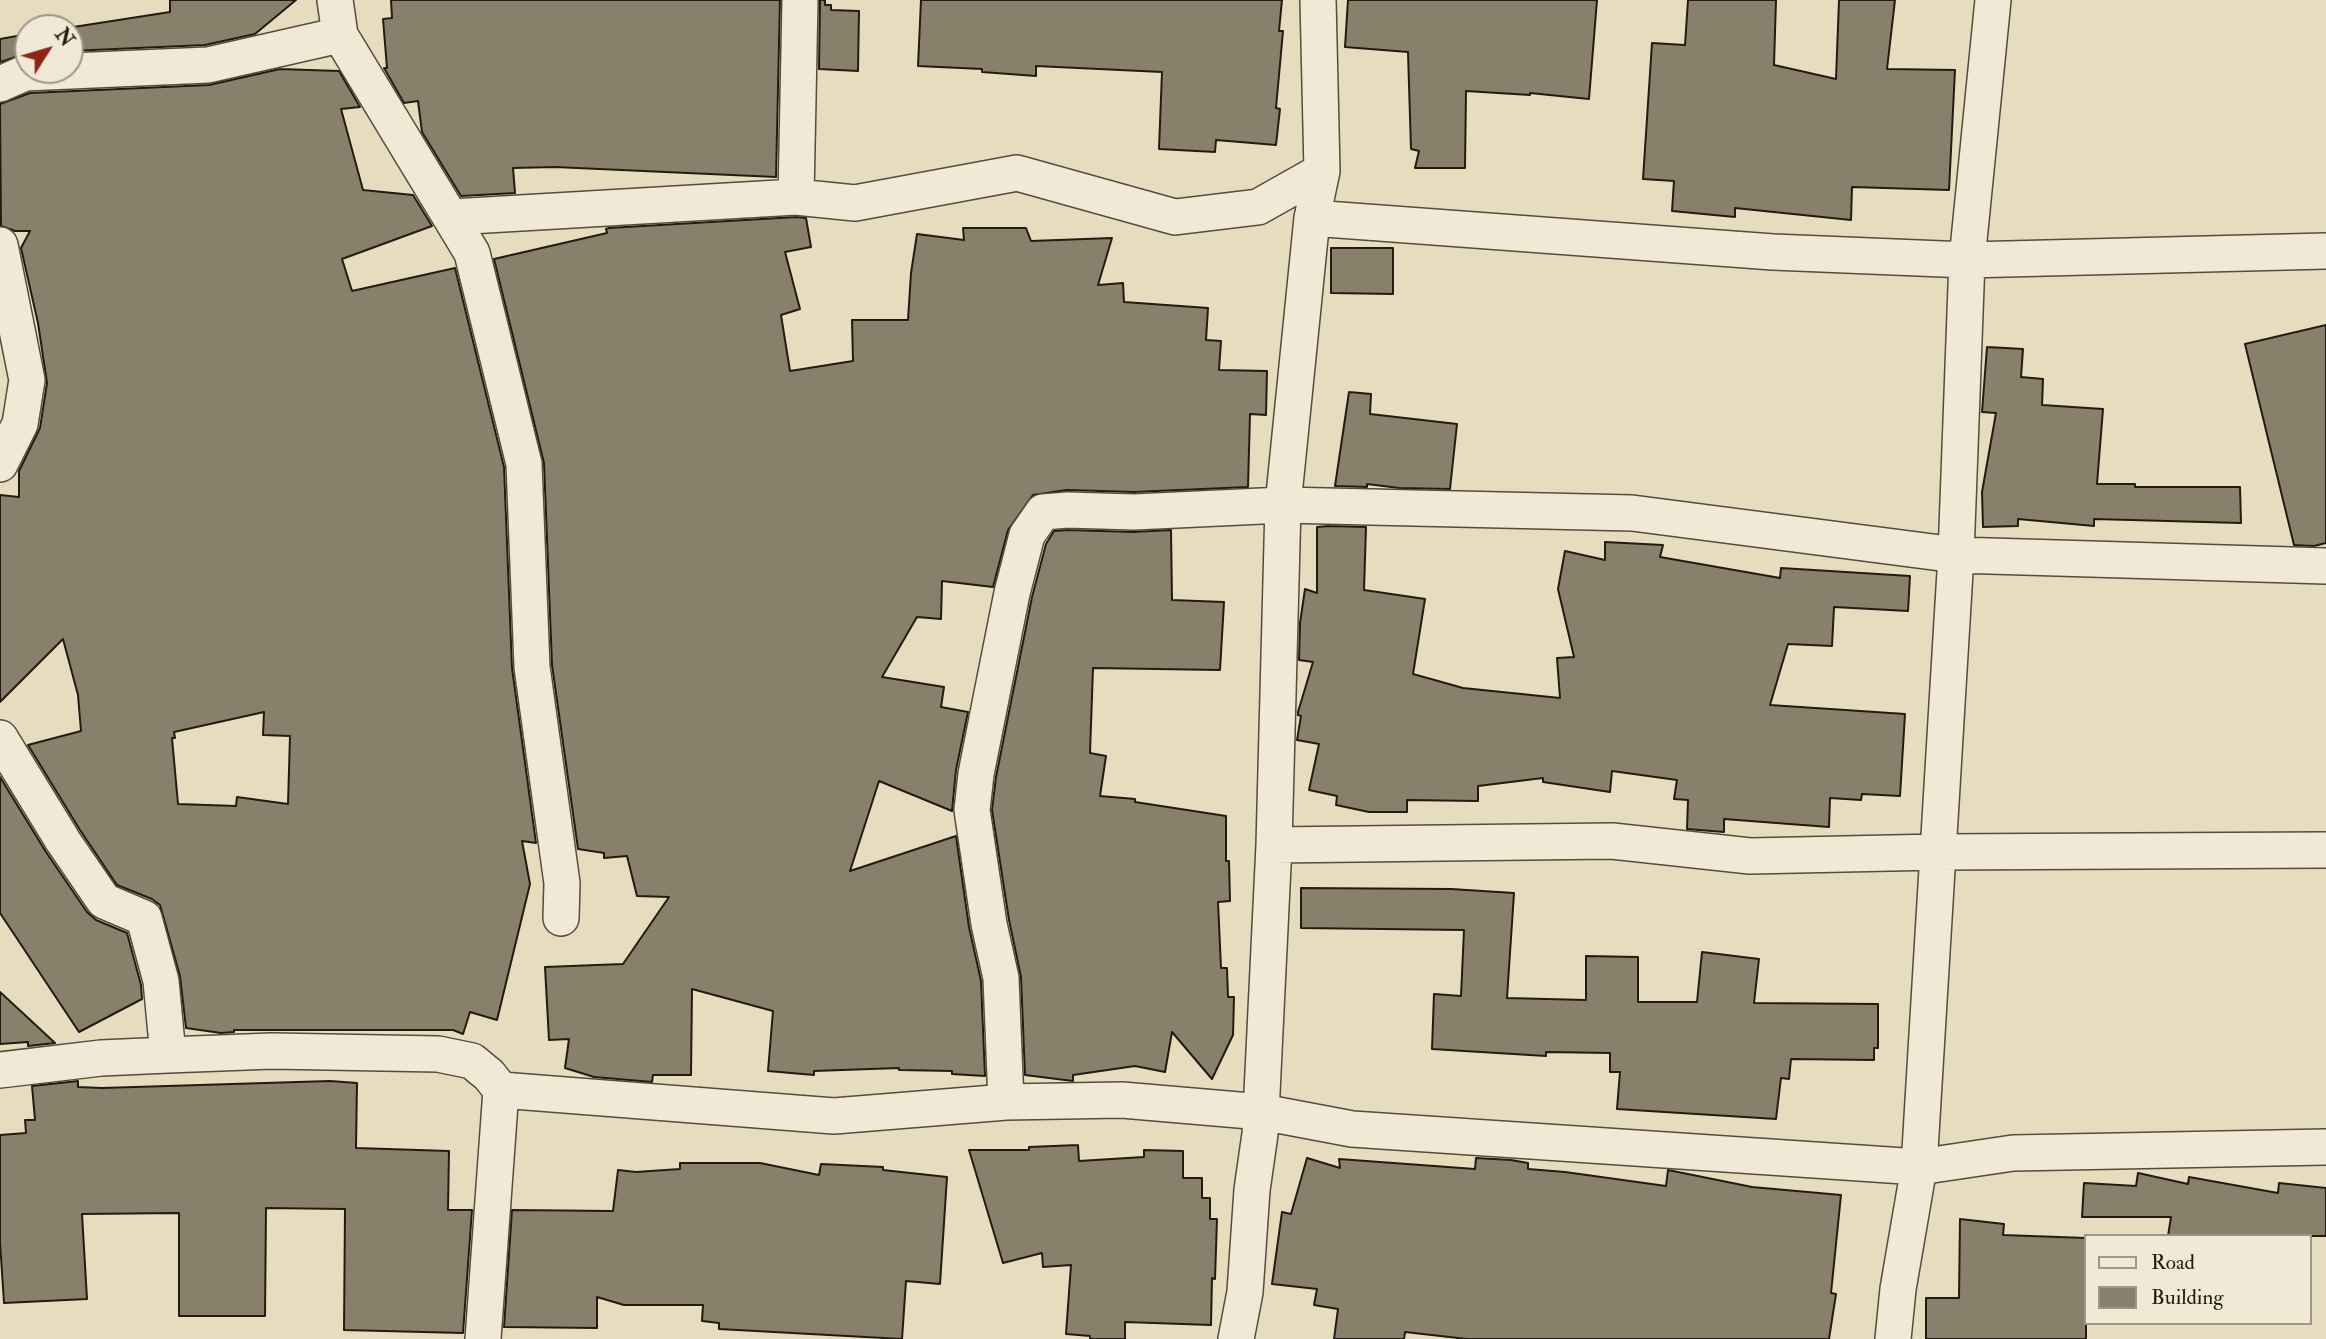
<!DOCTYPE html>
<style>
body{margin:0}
#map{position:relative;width:2326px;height:1339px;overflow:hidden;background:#e7ddbe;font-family:"IM FELL Double Pica",serif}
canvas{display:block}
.legend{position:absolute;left:2084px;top:1234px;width:228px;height:91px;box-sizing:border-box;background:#efe9d5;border:2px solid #9d9787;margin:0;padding:9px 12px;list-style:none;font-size:21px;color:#231b12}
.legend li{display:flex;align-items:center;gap:14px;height:35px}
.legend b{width:35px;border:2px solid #9d9787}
.north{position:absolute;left:14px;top:14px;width:70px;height:70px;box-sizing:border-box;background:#efe9d5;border:2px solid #9d9787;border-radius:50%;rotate:53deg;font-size:19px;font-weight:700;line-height:28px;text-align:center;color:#231b12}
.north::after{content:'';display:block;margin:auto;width:24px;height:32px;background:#8f2418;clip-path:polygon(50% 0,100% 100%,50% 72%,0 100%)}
</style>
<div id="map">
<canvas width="2326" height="1339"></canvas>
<ul class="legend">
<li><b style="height:9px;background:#efe9d5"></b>Road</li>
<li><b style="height:19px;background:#89806b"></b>Building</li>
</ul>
<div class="north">N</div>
</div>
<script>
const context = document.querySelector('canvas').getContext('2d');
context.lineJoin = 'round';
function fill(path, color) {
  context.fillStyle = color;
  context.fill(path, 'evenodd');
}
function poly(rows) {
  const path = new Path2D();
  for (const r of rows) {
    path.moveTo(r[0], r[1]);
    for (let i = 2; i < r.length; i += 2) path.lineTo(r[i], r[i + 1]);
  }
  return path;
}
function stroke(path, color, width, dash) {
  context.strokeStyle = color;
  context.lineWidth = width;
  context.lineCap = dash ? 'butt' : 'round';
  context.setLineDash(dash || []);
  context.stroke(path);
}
const building = poly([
 [170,0,296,0,255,34,205,45,70,51,70,28,67,28,170,12,170,0],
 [391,0,780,0,776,177,555,167,513,168,515,193,461,196,422,132,418,101,404,103,384,68,387,68,383,19,392,18,391,0],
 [820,0,825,0,825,5,831,5,831,10,859,11,858,71,819,69,820,0],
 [921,0,1282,0,1279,31,1283,31,1276,108,1280,109,1276,145,1216,140,1215,152,1159,149,1162,72,1036,66,1036,76,982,72,982,69,918,66,921,0],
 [1348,0,1597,0,1589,99,1530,93,1530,95,1466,91,1465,168,1415,168,1419,151,1411,149,1408,52,1345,47,1348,0],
 [1688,0,1776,0,1774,65,1836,79,1839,0,1895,0,1887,69,1955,70,1949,190,1852,187,1851,220,1735,208,1735,217,1672,211,1674,181,1643,179,1652,43,1685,45,1688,0],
 [28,34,28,53,0,62,0,39,28,34],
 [280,69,339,71,360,107,341,109,363,190,413,195,432,226,342,259,352,291,455,268,504,467,512,668,536,843,522,841,530,884,497,1020,470,1012,463,1034,453,1030,234,1030,234,1032,221,1033,186,1028,180,976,160,905,152,899,117,885,80,830,28,745,81,731,78,695,63,639,0,702,0,495,19,497,19,471,40,428,47,383,38,323,21,248,30,231,15,231,1,226,0,104,30,93,209,85,280,69],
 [264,712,263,735,290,736,288,804,237,797,236,806,178,804,172,738,175,738,174,732,264,712],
 [796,217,806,218,811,247,785,252,800,309,781,315,790,371,853,361,852,320,908,320,911,273,917,234,964,240,963,228,1026,228,1031,241,1112,238,1098,285,1123,283,1124,302,1208,308,1206,340,1221,341,1219,370,1267,371,1266,415,1250,414,1248,487,1134,492,1067,490,1033,495,1008,530,993,587,942,581,941,619,917,617,882,677,944,687,941,707,968,712,956,770,952,811,879,781,850,871,956,836,969,927,981,981,985,1076,952,1074,952,1071,899,1070,899,1068,814,1071,814,1075,768,1071,773,1011,692,989,691,1075,653,1075,652,1082,594,1077,565,1068,569,1039,549,1040,545,967,623,964,669,897,637,896,627,856,604,858,604,853,578,849,552,665,544,463,494,259,607,233,606,229,609,228,796,217],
 [1331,248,1393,248,1393,294,1331,293,1331,248],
 [2326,325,2326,543,2314,546,2294,545,2245,344,2326,325],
 [1987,347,2023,349,2021,377,2043,379,2042,405,2103,409,2097,484,2135,484,2135,487,2240,487,2241,523,2094,519,2094,526,2018,519,2018,526,1983,527,1982,492,1996,413,1982,412,1987,347],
 [1349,392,1371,394,1370,414,1457,424,1450,489,1399,488,1367,484,1367,487,1335,486,1349,392],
 [1329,526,1366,527,1364,590,1425,599,1413,674,1463,688,1560,698,1557,658,1574,657,1558,589,1565,551,1605,560,1605,542,1663,545,1660,557,1780,578,1781,568,1910,576,1908,611,1834,607,1832,646,1788,644,1770,705,1905,714,1900,796,1862,794,1861,800,1830,798,1829,827,1724,819,1724,832,1687,829,1688,800,1674,799,1677,780,1612,771,1610,792,1543,782,1543,778,1478,786,1478,801,1407,800,1407,812,1369,812,1336,805,1337,796,1309,790,1319,744,1297,740,1301,716,1298,715,1298,712,1313,662,1299,660,1300,623,1305,589,1317,593,1317,527,1329,526],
 [1068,530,1133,532,1171,530,1172,600,1224,602,1220,670,1093,668,1090,753,1106,756,1100,796,1135,799,1135,802,1226,816,1226,861,1229,861,1230,901,1218,902,1221,968,1227,968,1228,997,1234,997,1233,1035,1212,1079,1172,1032,1165,1072,1135,1066,1073,1075,1073,1081,1025,1075,1021,977,1009,920,992,810,996,777,1032,597,1046,544,1054,531,1068,530],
 [0,777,46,852,87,912,96,920,127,933,141,985,142,999,79,1032,0,913,0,777],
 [1301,888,1451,889,1514,893,1507,998,1586,1000,1586,956,1638,957,1638,1002,1697,1002,1702,952,1759,959,1754,1003,1878,1004,1878,1048,1874,1048,1874,1060,1791,1059,1789,1079,1781,1078,1776,1119,1617,1109,1620,1072,1610,1072,1610,1053,1546,1052,1546,1056,1432,1049,1434,994,1461,996,1464,930,1301,928,1301,888],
 [0,992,26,1016,55,1043,28,1046,28,1042,0,1044,0,992],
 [78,1081,78,1087,102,1088,330,1081,357,1083,356,1148,449,1151,448,1210,472,1210,463,1333,344,1330,345,1209,266,1208,265,1316,179,1316,179,1213,82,1214,87,1299,4,1303,0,1242,0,1135,26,1133,25,1120,35,1120,32,1086,78,1081],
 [1078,1145,1079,1161,1144,1157,1144,1150,1183,1151,1183,1178,1202,1178,1202,1198,1210,1198,1210,1219,1217,1219,1215,1279,1212,1278,1211,1325,1125,1322,1125,1339,1090,1339,1090,1336,1066,1334,1071,1265,1043,1267,1042,1253,1003,1263,969,1150,1029,1150,1029,1147,1078,1145],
 [1307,1158,1340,1168,1339,1159,1475,1169,1476,1158,1511,1160,1528,1163,1528,1169,1565,1172,1666,1186,1668,1170,1673,1171,1752,1187,1841,1195,1831,1293,1836,1294,1829,1339,1467,1339,1405,1332,1404,1339,1334,1339,1338,1309,1314,1305,1317,1289,1272,1284,1282,1212,1291,1214,1307,1158],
 [680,1163,760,1163,819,1175,821,1164,883,1167,883,1170,947,1177,940,1284,906,1281,902,1339,719,1329,719,1323,702,1321,703,1305,624,1305,597,1297,597,1328,504,1327,512,1210,613,1211,618,1170,636,1172,680,1169,680,1163],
 [2138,1173,2188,1184,2189,1177,2278,1193,2279,1183,2326,1188,2326,1236,2168,1236,2171,1217,2082,1217,2084,1183,2136,1186,2138,1173],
 [1960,1219,2004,1224,2003,1235,2086,1238,2086,1339,1926,1339,1926,1298,1959,1298,1960,1219]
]);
fill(building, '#89806b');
stroke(building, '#231b12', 2);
const minor = poly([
 [335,0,340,35,472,253,524,464,532,667,562,883,561,918],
 [0,84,25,73,208,65,340,35],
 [796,197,800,0],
 [452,217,796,197,855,203,1017,173,1175,217,1258,207,1322,171],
 [1312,218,1773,252,1967,260,2326,251],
 [0,245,27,380,20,424,0,464],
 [0,738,63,841,104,901,144,918,161,981,168,1055,272,1051,438,1054,472,1061,489,1075,501,1090],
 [1274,845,1612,841,1750,856,1938,852,2326,850],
 [0,1070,101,1058,168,1055],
 [1006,1102,1001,978,989,924,972,810,976,774,1012,593,1027,535,1043,512,1068,510,1134,512,1283,505,1632,513,1956,555,2326,566],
 [483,1339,501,1090,834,1116,1006,1102,1122,1100,1262,1112,1352,1129,1919,1167,2013,1153,2326,1147],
 [1236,1339,1245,1292,1252,1190,1260,1134,1274,845,1283,505,1312,218,1322,171,1318,0],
 [1893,1339,1898,1289,1919,1167,1956,555,1967,260,1993,0]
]);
stroke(minor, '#544c3d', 38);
stroke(minor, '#efe9d5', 35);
</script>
